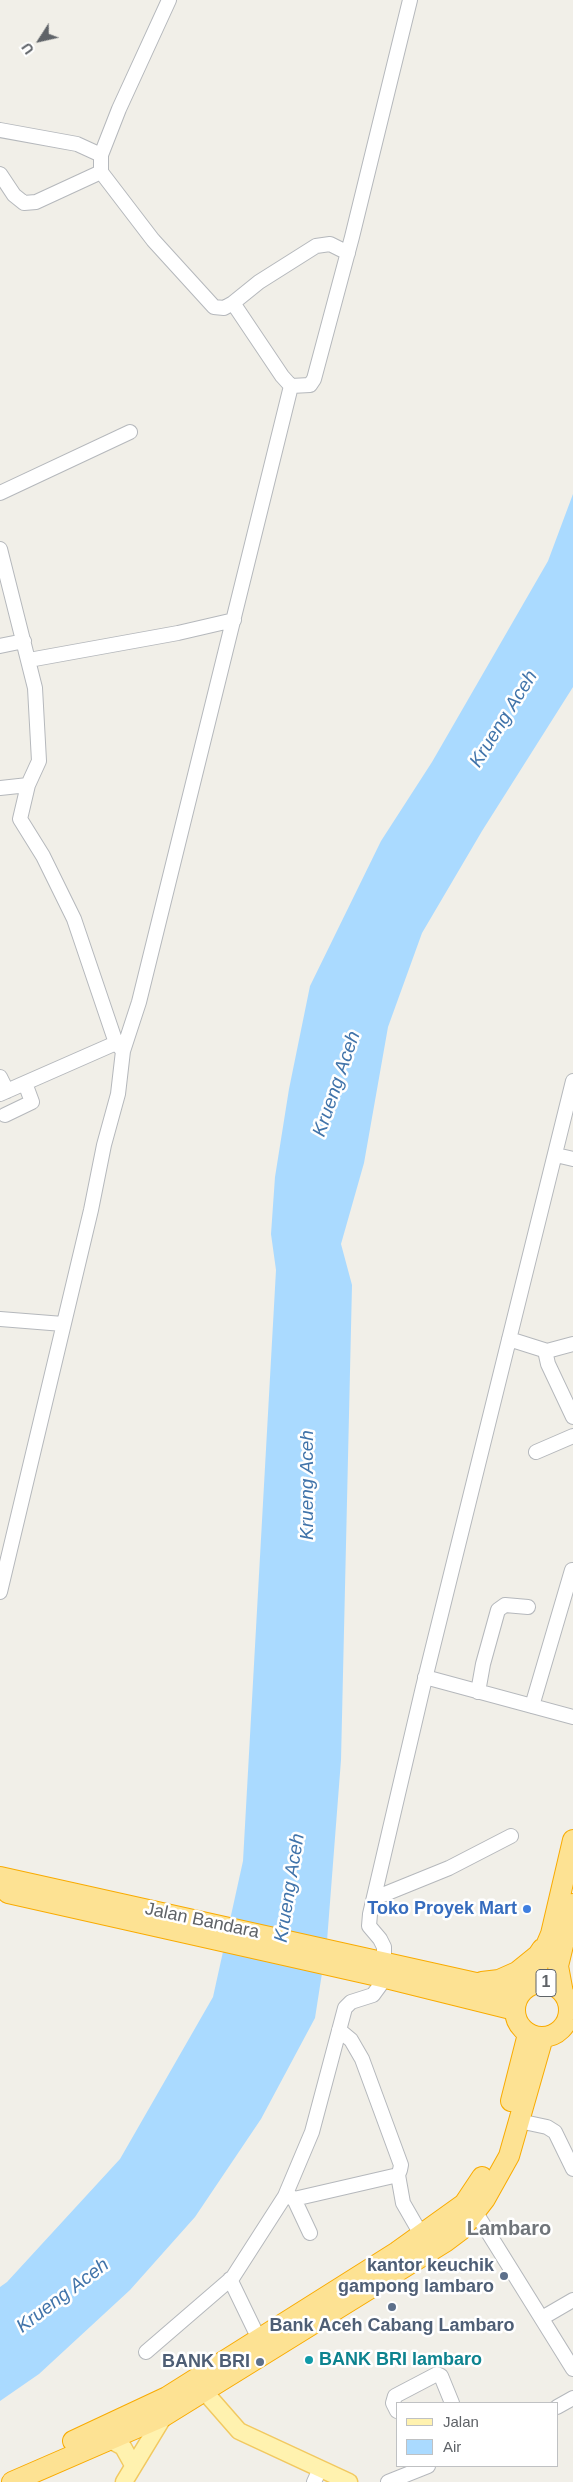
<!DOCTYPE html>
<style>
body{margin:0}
#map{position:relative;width:573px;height:2482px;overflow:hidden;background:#f1efe8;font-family:Helvetica,sans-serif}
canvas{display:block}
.legend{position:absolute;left:396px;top:2402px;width:162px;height:65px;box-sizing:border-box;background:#fff;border:1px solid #bfc1c3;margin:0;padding:6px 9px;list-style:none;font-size:15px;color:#5f6368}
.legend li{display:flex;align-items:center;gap:10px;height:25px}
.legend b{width:25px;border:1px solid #bfc1c3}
.north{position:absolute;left:15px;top:15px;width:50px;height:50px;-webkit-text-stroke:4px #fff;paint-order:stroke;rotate:235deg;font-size:14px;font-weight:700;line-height:20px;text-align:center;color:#5f6368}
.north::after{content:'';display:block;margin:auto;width:18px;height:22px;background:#5f6368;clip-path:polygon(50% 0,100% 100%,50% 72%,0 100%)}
</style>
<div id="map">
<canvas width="573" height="2482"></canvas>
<ul class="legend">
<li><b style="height:6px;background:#fff2af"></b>Jalan</li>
<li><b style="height:14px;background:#aadaff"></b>Air</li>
</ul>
<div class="north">U</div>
</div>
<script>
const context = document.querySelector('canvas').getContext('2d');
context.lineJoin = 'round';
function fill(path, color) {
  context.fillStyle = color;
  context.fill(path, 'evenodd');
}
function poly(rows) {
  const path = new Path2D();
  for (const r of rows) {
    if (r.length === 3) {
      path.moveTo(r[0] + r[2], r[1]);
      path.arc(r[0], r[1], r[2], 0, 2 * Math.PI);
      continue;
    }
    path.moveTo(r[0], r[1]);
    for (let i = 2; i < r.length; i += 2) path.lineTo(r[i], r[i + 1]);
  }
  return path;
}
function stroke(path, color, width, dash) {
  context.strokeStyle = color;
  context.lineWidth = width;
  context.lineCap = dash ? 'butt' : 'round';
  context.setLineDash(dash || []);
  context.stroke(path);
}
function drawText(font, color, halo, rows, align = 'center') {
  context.font = font + ' Helvetica,sans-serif';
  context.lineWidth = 5;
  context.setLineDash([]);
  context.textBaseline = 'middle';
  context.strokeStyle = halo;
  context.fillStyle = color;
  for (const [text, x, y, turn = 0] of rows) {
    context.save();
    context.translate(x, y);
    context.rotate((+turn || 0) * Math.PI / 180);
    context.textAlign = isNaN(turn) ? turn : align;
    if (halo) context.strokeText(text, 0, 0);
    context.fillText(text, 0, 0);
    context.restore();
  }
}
fill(poly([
 [573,494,573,687,482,831,422,933,388,1027,364,1163,341,1244,352,1285,341,1760,327,1941,315,2018,261,2119,195,2217,130,2290,39,2374,0,2401,0,2287,7,2282,120,2159,213,1997,243,1861,276,1270,271,1234,275,1177,289,1089,310,986,381,841,432,762,548,561]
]), '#aadaff');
const minor = poly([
 [0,130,77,144,101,155,101,172,153,240,214,307,224,308,233,303,282,376,291,386],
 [101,155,119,109,169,0],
 [0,174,14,195,24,203,36,202,101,172],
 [233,303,259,282,316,246,330,244,348,253],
 [0,493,130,432],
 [0,549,35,688,39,761,28,785,20,819,43,856,74,919,116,1043,123,1051,118,1094,104,1145,91,1210,0,1592],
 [0,646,24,641],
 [29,660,178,633,234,620],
 [0,788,28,785],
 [123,1051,139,1002,291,386,310,385,314,379,352,237,410,0],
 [0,1077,7,1091],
 [0,1094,116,1043],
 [5,1115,32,1102,25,1083],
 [556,1155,573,1159],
 [0,1319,63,1324],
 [509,1339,547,1351,546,1355,548,1364,573,1417],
 [547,1351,573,1344],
 [536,1452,573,1436],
 [425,1677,573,1717],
 [478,1692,483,1664,498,1610,505,1605,528,1607],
 [532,1706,572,1570],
 [375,1898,449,1868,511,1836],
 [384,1961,384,1947,380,1939,369,1926,370,1914,423,1687,573,1081],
 [519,2121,547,2127,555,2132,573,2169],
 [398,2175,403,2203,422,2236],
 [288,2194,295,2201,310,2233],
 [294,2199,398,2175,400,2170,401,2165,362,2059,351,2040,339,2030],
 [476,2213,573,2369],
 [230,2279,259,2339],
 [542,2318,573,2300],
 [146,2352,233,2277,285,2196,312,2132,345,2008,351,2002,373,1995,381,1984,382,1977],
 [557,2407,573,2398],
 [397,2411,393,2403,395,2396,437,2374,441,2376,452,2403],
 [314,2482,320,2469],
 [388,2482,428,2466]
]);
const major = poly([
 [204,2391,239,2431,349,2482],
 [110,2440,123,2447,133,2465],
 [124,2482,164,2416]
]);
const highway = poly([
 [0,1877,521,1993],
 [8,1893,382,1977,515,2010],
 [482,1982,499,1980,517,1972,538,1955,542,1949],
 [542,2010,27],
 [529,1986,551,1934,573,1840],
 [563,1993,558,1966,573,1904],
 [511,2101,528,2034],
 [73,2441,167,2397,397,2252,464,2204,482,2177],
 [12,2482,164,2416,445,2242,461,2230,485,2199,509,2156,543,2037]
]);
stroke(minor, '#b5b8bc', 16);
stroke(major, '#f2c960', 19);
stroke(highway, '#f9ab00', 22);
stroke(minor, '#fff', 14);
stroke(major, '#fff2af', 16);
stroke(highway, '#fde293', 20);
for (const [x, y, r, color] of [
 [527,1909,5,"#3f7fe0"],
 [504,2276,5,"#5c6f8a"],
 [392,2307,5,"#5c6f8a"],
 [309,2360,5,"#0f9aa8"],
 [260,2362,5,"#5c6f8a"]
]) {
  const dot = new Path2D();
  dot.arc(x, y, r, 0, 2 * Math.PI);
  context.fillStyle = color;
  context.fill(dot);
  stroke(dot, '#fff', 2);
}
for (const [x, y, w] of [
 [546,1983,20]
]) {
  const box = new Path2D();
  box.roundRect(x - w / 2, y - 13.5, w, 27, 4);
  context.fillStyle = '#fff';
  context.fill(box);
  stroke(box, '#5f6368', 1);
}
drawText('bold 16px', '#5f6368', null, [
 ["1",546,1983]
]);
drawText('bold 18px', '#366cbe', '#fff', [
 ["Toko Proyek Mart",517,1909]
], 'right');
drawText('18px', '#5f6368', '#fff', [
 ["Jalan Bandara",202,1921,12]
]);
drawText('bold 18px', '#4e5e75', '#fff', [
 ["kantor keuchik",494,2266],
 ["gampong lambaro",494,2287],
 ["Bank Aceh Cabang Lambaro",392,2326,"center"],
 ["BANK BRI",250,2362]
], 'right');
drawText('bold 18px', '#0d838f', '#fff', [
 ["BANK BRI lambaro",319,2360]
], 'left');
drawText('italic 19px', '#4174aa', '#fff', [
 ["Krueng Aceh",504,719,-58],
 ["Krueng Aceh",337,1084,-71],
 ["Krueng Aceh",308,1485,-90],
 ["Krueng Aceh",290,1888,-81],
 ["Krueng Aceh",63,2296,-37]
]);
drawText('bold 20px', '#70757a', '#fff', [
 ["Lambaro",509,2229]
]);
</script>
